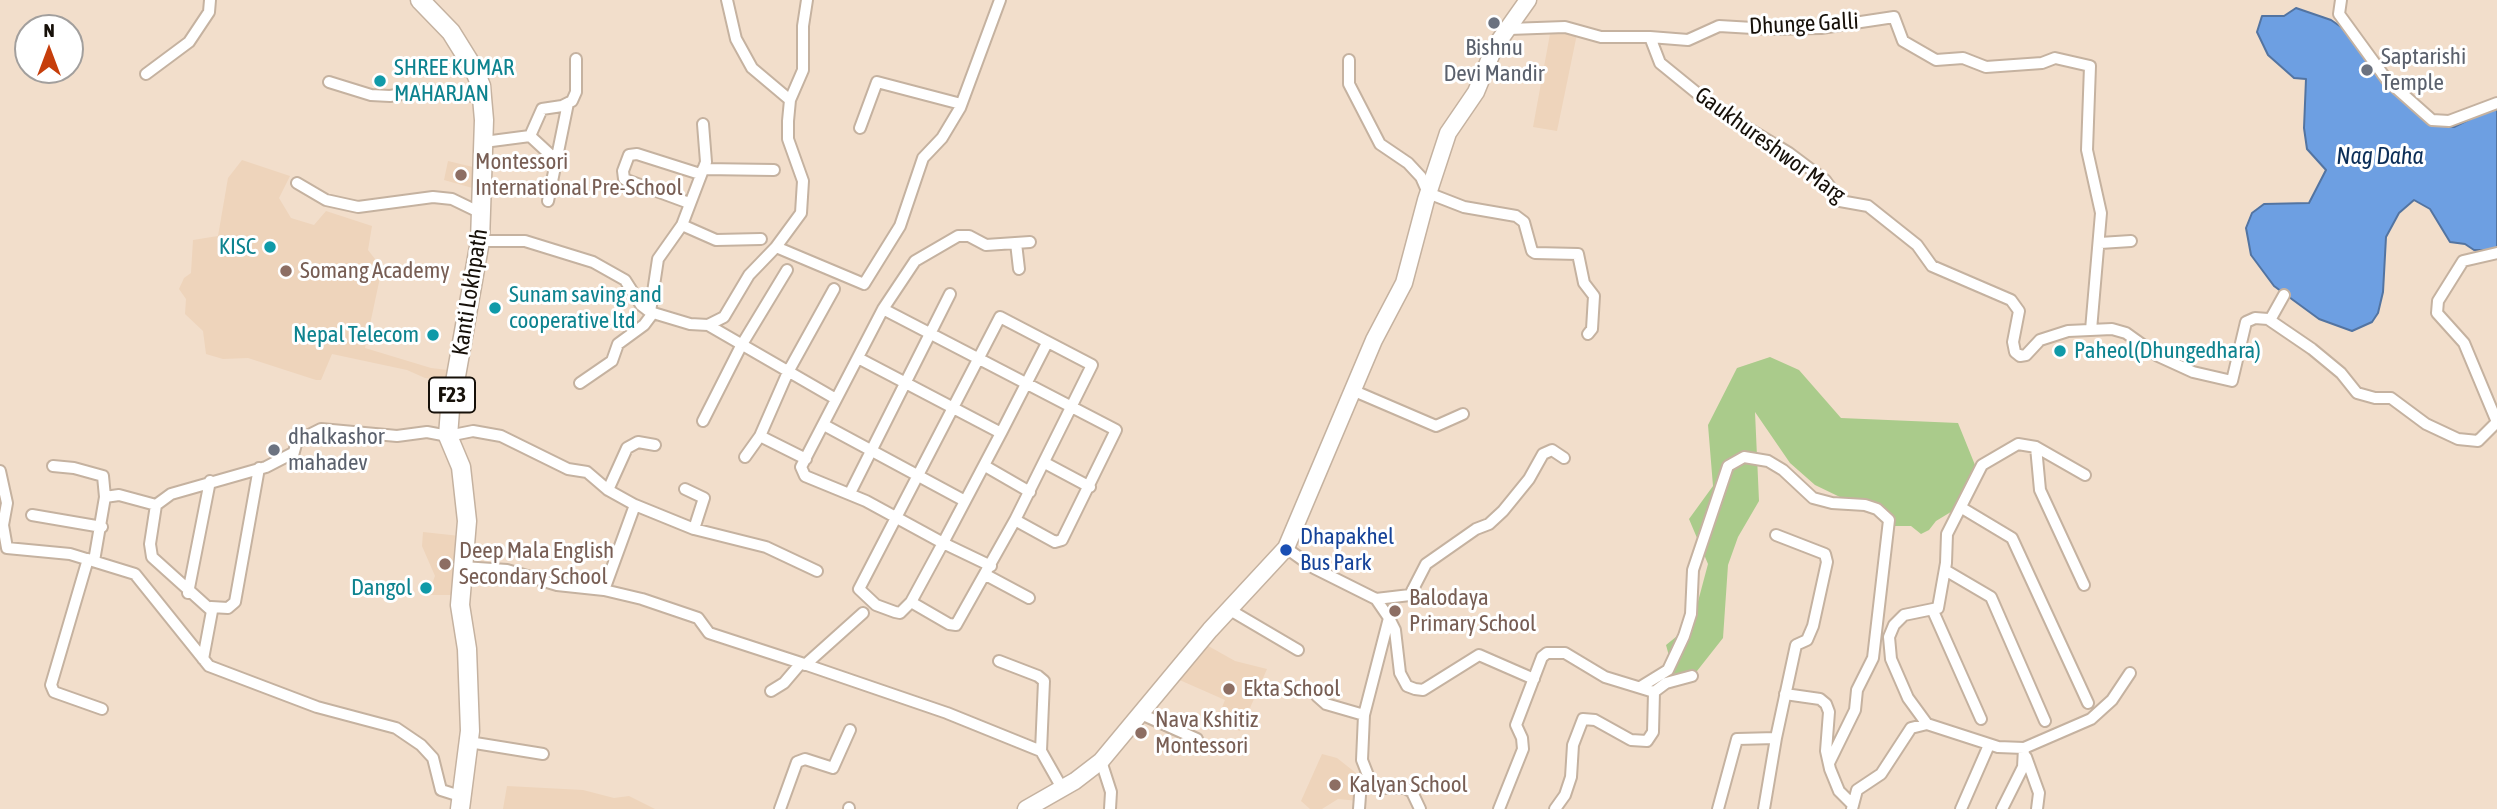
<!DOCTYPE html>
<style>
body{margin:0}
#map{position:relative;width:2497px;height:809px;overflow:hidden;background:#f2decb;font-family:"Asap Condensed",sans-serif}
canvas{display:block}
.north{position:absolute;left:14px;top:14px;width:70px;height:70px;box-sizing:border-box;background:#fff;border:2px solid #a29f9d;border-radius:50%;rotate:0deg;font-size:19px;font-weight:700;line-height:28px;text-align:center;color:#161009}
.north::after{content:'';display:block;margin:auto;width:24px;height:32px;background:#c63e0b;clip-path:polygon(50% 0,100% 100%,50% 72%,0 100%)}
</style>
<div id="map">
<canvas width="2497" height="809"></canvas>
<div class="north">N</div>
</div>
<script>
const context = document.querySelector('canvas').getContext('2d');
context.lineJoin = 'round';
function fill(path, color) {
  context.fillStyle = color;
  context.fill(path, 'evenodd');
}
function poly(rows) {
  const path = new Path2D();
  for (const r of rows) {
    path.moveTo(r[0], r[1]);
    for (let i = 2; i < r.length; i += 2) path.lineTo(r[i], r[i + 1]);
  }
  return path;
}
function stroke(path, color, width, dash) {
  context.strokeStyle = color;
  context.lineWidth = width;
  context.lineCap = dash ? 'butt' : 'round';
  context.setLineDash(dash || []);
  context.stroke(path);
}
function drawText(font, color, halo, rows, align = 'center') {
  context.font = font + ' "Asap Condensed",sans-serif';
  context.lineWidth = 6;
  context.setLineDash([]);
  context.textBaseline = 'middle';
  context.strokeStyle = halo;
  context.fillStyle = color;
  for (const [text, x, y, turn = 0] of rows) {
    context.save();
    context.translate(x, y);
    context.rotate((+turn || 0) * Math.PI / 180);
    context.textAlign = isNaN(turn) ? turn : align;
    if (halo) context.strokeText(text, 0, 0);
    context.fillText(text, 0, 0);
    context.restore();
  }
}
fill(poly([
 [1558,30,1577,34,1557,131,1533,127,1550,34],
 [242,160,290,176,279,198,291,218,314,225,326,211,372,226,368,250,382,268,365,348,431,368,448,370,447,380,425,378,407,370,332,354,321,380,316,380,248,358,223,359,206,354,203,331,185,314,186,299,179,289,184,278,191,273,193,240,218,236,228,178],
 [448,161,477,168,476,189,444,180],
 [423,532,460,536,456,595,428,595,435,576,422,546],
 [1203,643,1235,661,1267,669,1240,731,1216,722,1225,700,1175,678],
 [1322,754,1337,758,1361,777,1359,801,1338,799,1322,809,1310,809,1301,801],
 [507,786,583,790,614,798,629,796,655,809,503,809]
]), '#eed4bb');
fill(poly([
 [1770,357,1799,370,1841,418,1958,423,1975,465,1959,507,1936,521,1929,530,1921,534,1911,526,1889,526,1871,512,1815,485,1790,463,1755,412,1759,501,1738,537,1728,565,1723,638,1697,671,1674,674,1666,645,1692,624,1708,564,1689,519,1713,486,1708,425,1737,368]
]), '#aacb8b');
const water = poly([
 [2296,8,2331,20,2347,31,2384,85,2434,125,2454,127,2497,106,2497,250,2474,250,2465,244,2450,242,2430,209,2414,200,2399,213,2386,237,2383,292,2378,313,2372,322,2352,331,2319,319,2274,286,2251,255,2246,228,2252,213,2264,204,2309,203,2326,170,2307,149,2304,128,2306,79,2294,78,2268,55,2257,32,2262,16,2284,16,2296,8]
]);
fill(water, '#6d9fe2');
stroke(water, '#5374a1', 2);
const street = poly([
 [727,0,736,39,752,68,790,100],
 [2341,0,2339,14,2387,80,2432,120,2449,121,2497,103],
 [1509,29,1565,27,1601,37,1650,37,1660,63,1719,111,1789,153,1825,180,1840,201,1868,206,1917,245,1932,266,2011,300,2019,311,2013,342,2015,352,2020,356,2026,355,2040,340,2068,331,2112,329,2126,333,2158,356,2193,372,2232,381,2246,322,2255,318,2268,319,2312,349,2341,373,2357,393,2375,398,2391,398,2426,424,2458,439,2478,441,2497,422,2464,343,2437,313,2438,301,2463,261,2497,253],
 [1650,37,1688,40,1719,26,1770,29,1821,28,1894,17,1903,41,1936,60,1963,58,1986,67,2042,63,2055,58,2090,66,2087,150,2101,213,2091,330],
 [1349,60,1349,84,1380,144,1408,163,1421,177,1428,193,1464,207,1516,216,1524,222,1532,251,1535,253,1578,254,1584,283,1594,296,1592,329,1588,334],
 [146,74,189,42,209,12,210,0],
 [329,82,371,95,390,96,427,90,482,97],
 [860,128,877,82,961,104],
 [530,136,556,160],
 [484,142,530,136,542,109,562,106,572,101,576,92,576,59],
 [703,169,774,170],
 [297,183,326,200,358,207,433,197,452,199,483,214],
 [548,201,568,103],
 [689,203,624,179,623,171,629,155,637,154,700,174],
 [682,225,716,240,761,239],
 [480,241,525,241,593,262,625,280,641,305,650,312,690,324,708,325,724,317,749,275,776,247,864,284,900,226,923,158,942,138,960,108,1000,0],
 [1016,243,1019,269],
 [2100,243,2131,241],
 [776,247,801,213,803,181,788,139,788,121,790,100,803,70,803,26,807,0],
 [883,309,1116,430,1062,540,1055,542,1015,520,956,625,949,624,911,602,943,543,866,501,805,476,801,467,883,309,915,261,958,236,969,236,986,245,1030,242],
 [650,312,658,259,682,225,706,162,703,124],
 [2270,320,2284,295],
 [708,325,836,399],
 [860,359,1001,433,1047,343],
 [580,383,612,361,618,344,644,325,653,313],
 [1352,390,1436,426,1463,414],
 [703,421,741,346,787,270],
 [824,425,965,501],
 [760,436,806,459],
 [2036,447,2040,490,2084,585],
 [745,457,760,436,788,372,834,289],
 [292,459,297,441,321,429,397,436,427,432,448,436,473,431,501,436,568,469,587,472,608,490,635,505,694,529,766,547,817,571],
 [1045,463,1090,487],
 [53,466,74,468,103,476,105,497],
 [985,466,1030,492],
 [0,471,7,503,3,525,7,548,70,554,135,574,209,666,317,707,396,728,421,745,433,758,441,790,460,796],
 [685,489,704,498,694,529],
 [608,490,627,448,638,442,655,445],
 [850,493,950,294],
 [1962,508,2012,538,2088,703],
 [32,515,102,527],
 [1286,548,1314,568,1376,599,1389,618,1364,715,1362,760,1371,783,1379,788,1405,788,1412,792,1420,809],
 [88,559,51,685,54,692,102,709],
 [94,561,105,497,119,495,156,505],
 [991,566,943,543,1001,433],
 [463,567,507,570,557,585,604,590,642,599,698,618,709,633,801,663],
 [1945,570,1991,597,2045,721],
 [986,575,1029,598],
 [604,590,635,505],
 [188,593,210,481],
 [1376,599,1410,595,1426,564,1476,529,1489,524,1503,511,1529,479,1543,454,1552,450,1564,458],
 [911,602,900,613,895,612,876,605,859,589,1000,317,1092,365,1015,520],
 [211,607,228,608,235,602,259,468],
 [1230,610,1298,650],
 [1933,611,1981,719],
 [1389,618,1395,630,1400,673,1407,686,1415,689,1423,690,1479,655,1534,679],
 [203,659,212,611,152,557,150,544,156,505,171,494,266,467,293,453],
 [999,661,1038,676,1044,681,1041,751,1062,788],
 [805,665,863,613],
 [1642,686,1668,670,1684,636,1691,614,1693,570,1728,466,1744,457,1768,461,1783,470,1813,498,1832,503,1865,505,1877,509,1889,520,1873,658,1857,690,1855,710,1829,763],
 [771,691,784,683,801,663,947,713,1041,751],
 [1785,694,1820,699,1826,704,1829,712,1826,751,1830,769,1839,791,1852,804],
 [1317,696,1326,704,1364,715],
 [1141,714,1197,739],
 [1927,724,1908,698,1891,659,1889,637,1894,625,1904,615,1938,608,1946,563,1947,534,1982,465,2018,444,2036,447,2085,475],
 [469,742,543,754],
 [2026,757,2039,793,2037,809],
 [1101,761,1111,792,1110,809],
 [780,809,797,762,805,759,833,768,850,730],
 [849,809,849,808],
 [1359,809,1361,782,1367,777],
 [1499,809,1523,749,1522,738,1516,725,1542,657,1547,653,1565,653,1605,677,1654,692],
 [1555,809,1565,795,1571,777,1573,745,1583,719,1595,720,1631,740,1647,741,1653,732,1654,692,1666,683,1692,676],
 [1718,809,1737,739,1776,738,1796,645,1807,640,1813,626,1827,562,1825,554,1776,535],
 [1764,809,1776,738],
 [1852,809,1857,790,1881,774,1911,728,1927,724,1998,747,2024,748,2091,719,2112,700,2130,673],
 [1961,809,1989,745],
 [2002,809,2023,767,2024,748]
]);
const secondary = poly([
 [1026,809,1075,781,1101,761,1210,630,1286,548,1374,340,1404,283,1426,200,1448,133,1476,92,1494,48,1528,0]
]);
const primary = poly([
 [420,0,451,32,474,69,481,86,484,120,480,241,450,410,448,436,461,467,467,521,460,605,467,649,470,731,460,809]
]);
stroke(street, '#c5b2a0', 14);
stroke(secondary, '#c5b2a0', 19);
stroke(primary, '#c5b2a0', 21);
stroke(street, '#fff', 10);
stroke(secondary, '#fff', 16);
stroke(primary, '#fff', 18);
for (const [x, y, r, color] of [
 [1494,23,7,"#6b7280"],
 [2367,70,7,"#6b7280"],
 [380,81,7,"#0f9aa8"],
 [461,175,7,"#8d6e63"],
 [270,247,7,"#0f9aa8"],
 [286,271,7,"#8d6e63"],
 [495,308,7,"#0f9aa8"],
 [433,335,7,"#0f9aa8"],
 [2060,351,7,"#0f9aa8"],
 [274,450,7,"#6b7280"],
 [1286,550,7,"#1a4fb4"],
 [445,564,7,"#8d6e63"],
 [426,588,7,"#0f9aa8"],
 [1395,611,7,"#8d6e63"],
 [1229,689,7,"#8d6e63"],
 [1141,733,7,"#8d6e63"],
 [1335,785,7,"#8d6e63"]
]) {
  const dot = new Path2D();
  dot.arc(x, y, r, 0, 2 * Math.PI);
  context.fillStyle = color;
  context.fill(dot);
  stroke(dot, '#fff', 2.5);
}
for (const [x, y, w] of [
 [452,395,46]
]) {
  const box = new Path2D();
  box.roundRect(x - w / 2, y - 17.5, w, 35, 5);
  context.fillStyle = '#fff';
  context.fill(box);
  stroke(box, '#161009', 2);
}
drawText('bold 21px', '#161009', null, [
 ["F23",452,395]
]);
drawText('23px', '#161009', '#fff', [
 ["Dhunge Galli",1804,24,-3],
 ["Gaukhureshwor Marg",1770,145,36],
 ["Kanti Lokhpath",470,292,-81]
]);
drawText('23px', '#5b616d', '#fff', [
 ["Bishnu",1494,48,"center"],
 ["Devi Mandir",1494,74,"center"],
 ["Saptarishi",2381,57],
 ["Temple",2381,83],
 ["dhalkashor",288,437],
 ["mahadev",288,463]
], 'left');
drawText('23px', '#0d838f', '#fff', [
 ["SHREE KUMAR",394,68],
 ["MAHARJAN",394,94],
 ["KISC",256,247,"right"],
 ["Sunam saving and",509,295],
 ["cooperative ltd",509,321],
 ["Nepal Telecom",419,335,"right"],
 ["Paheol(Dhungedhara)",2074,351],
 ["Dangol",412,588,"right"]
], 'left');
drawText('23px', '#785e54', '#fff', [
 ["Montessori",475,162],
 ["International Pre-School",475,188],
 ["Somang Academy",300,271],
 ["Deep Mala English",459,551],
 ["Secondary School",459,577],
 ["Balodaya",1409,598],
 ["Primary School",1409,624],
 ["Ekta School",1243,689],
 ["Nava Kshitiz",1155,720],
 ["Montessori",1155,746],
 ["Kalyan School",1349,785]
], 'left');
drawText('23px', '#164399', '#fff', [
 ["Dhapakhel",1300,537],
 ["Bus Park",1300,563]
], 'left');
drawText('italic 24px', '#0b2e58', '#fff', [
 ["Nag Daha",2380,156]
]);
</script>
